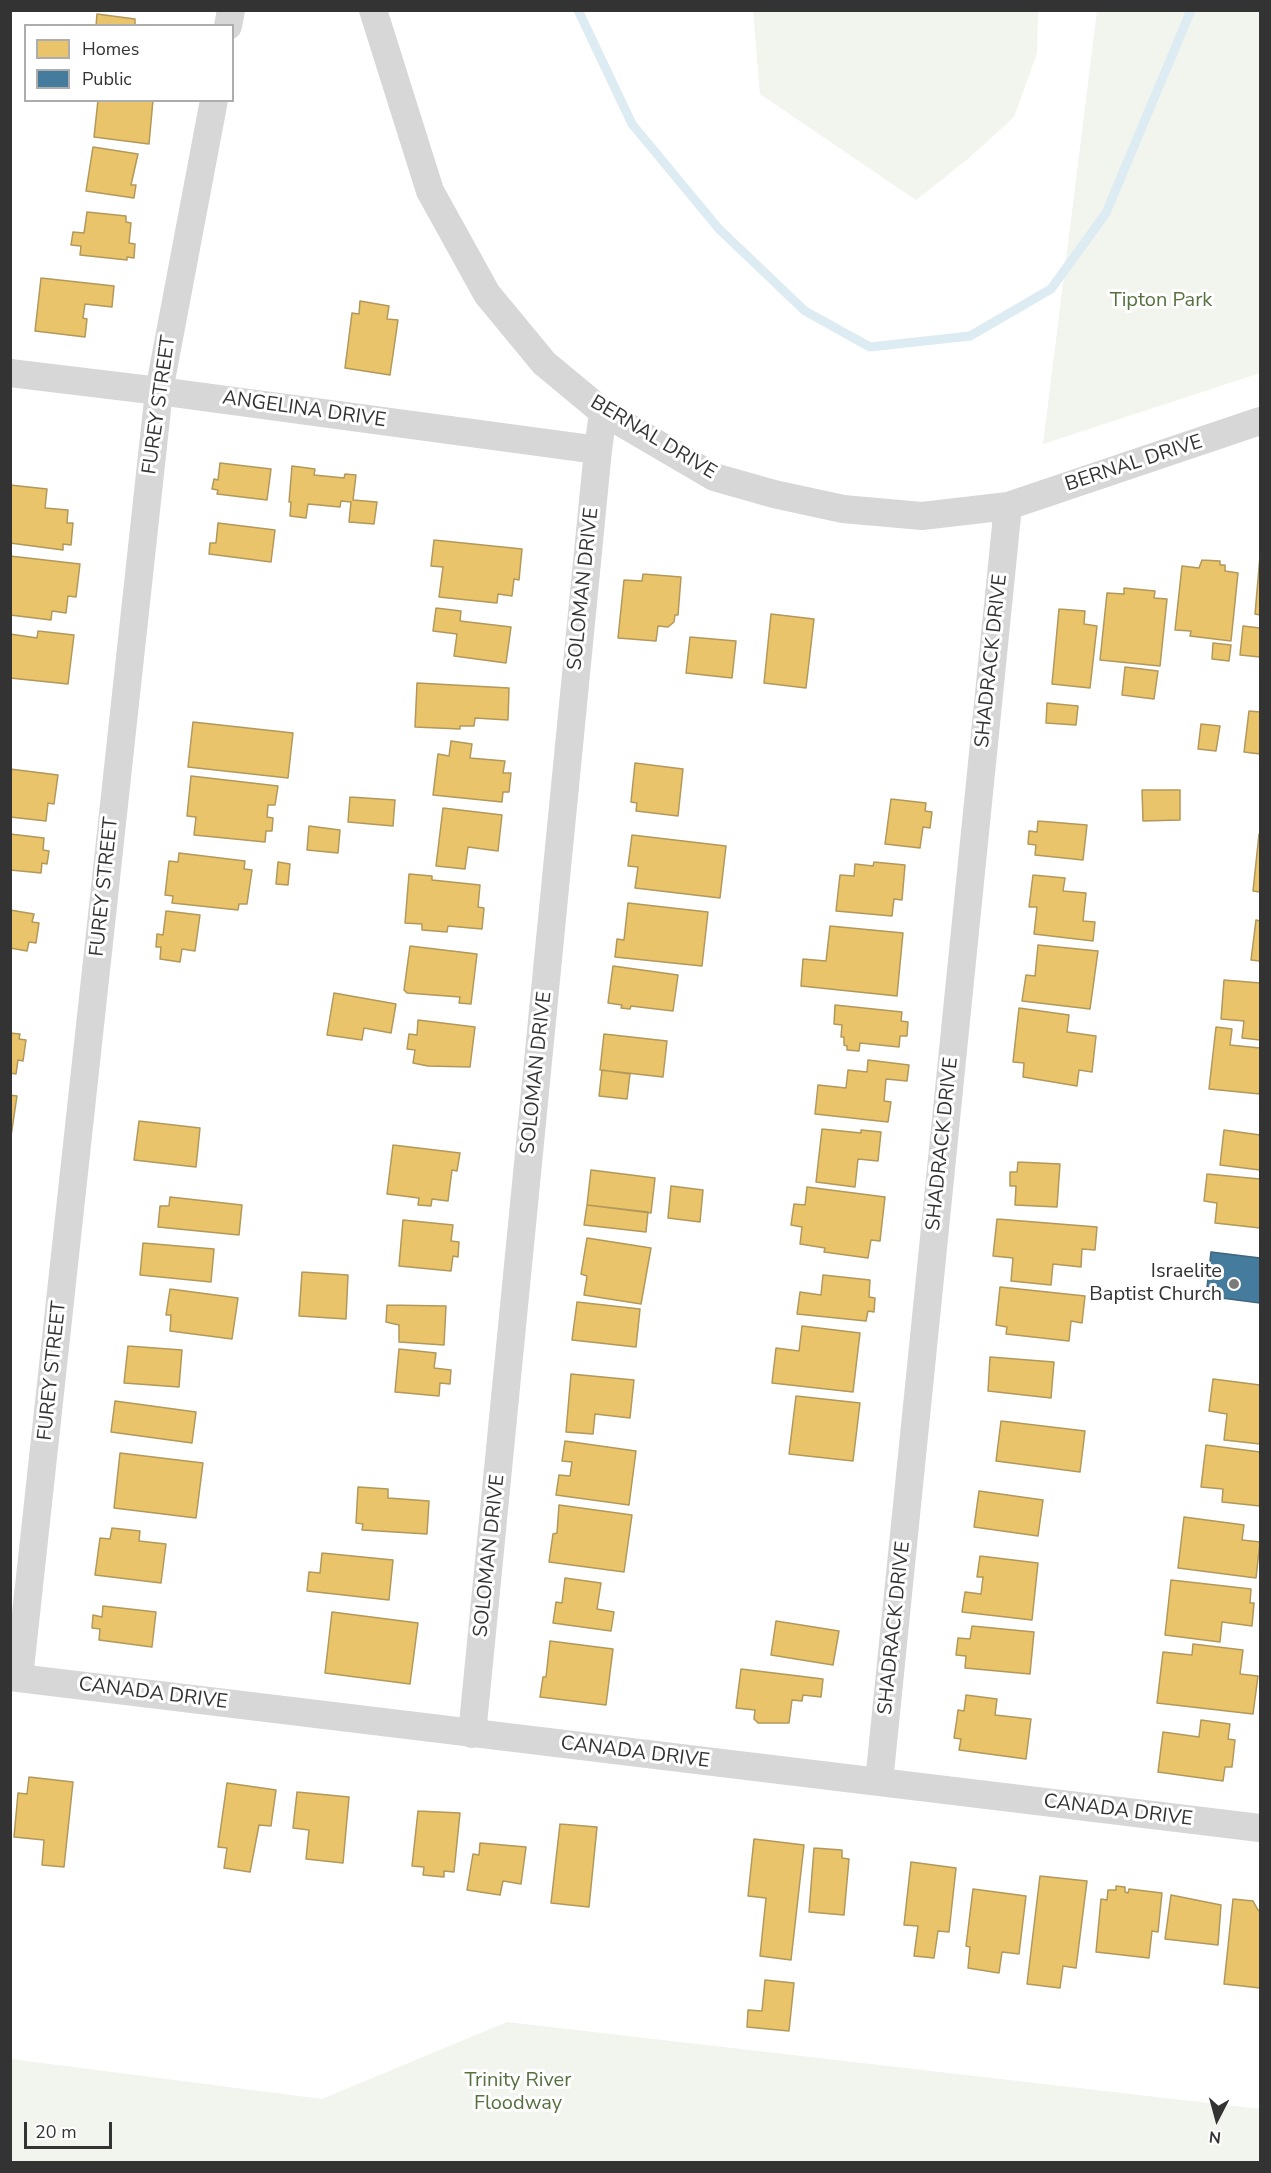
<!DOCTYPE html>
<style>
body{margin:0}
#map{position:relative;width:1271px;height:2173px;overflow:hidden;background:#fff;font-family:"Nunito Sans",sans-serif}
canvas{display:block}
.frame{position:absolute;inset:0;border:12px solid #333;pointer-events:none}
.legend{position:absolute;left:24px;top:24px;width:210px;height:78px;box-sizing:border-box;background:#fff;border:2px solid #adadad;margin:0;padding:8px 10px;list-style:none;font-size:18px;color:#333}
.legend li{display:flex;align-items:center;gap:12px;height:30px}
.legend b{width:30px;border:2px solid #adadad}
.north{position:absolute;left:1187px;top:2089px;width:60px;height:60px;-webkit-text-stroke:4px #fff;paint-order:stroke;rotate:186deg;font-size:16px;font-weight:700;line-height:24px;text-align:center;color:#333}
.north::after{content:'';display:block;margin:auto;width:21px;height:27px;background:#333;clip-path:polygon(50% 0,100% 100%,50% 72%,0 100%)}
.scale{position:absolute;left:24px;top:2122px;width:88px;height:27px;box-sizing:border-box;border:3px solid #333;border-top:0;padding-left:8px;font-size:18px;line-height:21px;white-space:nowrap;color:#333;-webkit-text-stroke:4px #fff;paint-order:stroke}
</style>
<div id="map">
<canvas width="1271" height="2173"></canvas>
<div class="frame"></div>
<ul class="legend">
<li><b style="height:16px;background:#e9c46a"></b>Homes</li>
<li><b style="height:16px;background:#457b9d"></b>Public</li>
</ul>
<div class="north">N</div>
<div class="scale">20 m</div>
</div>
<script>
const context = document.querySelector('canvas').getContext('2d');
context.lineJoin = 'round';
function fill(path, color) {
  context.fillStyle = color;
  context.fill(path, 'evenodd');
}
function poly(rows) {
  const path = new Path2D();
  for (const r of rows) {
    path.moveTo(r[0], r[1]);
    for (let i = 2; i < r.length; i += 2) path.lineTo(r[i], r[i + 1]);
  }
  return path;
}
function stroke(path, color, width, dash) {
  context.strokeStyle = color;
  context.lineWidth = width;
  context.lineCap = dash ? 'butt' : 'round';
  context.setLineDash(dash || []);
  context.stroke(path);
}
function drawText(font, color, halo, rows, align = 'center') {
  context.font = font + ' "Nunito Sans",sans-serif';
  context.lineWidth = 6;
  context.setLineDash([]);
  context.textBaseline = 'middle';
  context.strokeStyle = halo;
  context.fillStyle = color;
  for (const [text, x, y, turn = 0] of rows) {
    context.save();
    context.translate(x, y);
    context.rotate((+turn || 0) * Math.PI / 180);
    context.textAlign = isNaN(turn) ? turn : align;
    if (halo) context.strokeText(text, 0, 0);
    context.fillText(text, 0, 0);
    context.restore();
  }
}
fill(poly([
 [753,11,1038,11,1037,53,1014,117,969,158,916,200,760,94],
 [1097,11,1260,11,1260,373,1043,444],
 [507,2022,1260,2109,1260,2162,11,2162,11,2059,322,2099]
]), '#f1f5ed');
const homes = poly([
 [97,14,135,19,135,26,96,26,97,14],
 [98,100,153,100,149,144,94,137,98,100],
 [93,147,138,154,131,185,136,185,134,198,86,191,93,147],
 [87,212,126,216,126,222,131,223,129,243,135,244,134,258,127,257,127,260,80,255,81,246,71,245,73,232,84,233,87,212],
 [41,278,114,286,112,307,85,304,83,318,87,319,85,337,35,331,41,278],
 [360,301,389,306,387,319,398,320,390,375,345,368,352,313,359,314,360,301],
 [220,463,271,469,267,500,217,494,218,490,212,489,214,479,218,480,220,463],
 [292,466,315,469,314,475,344,478,345,474,356,475,353,500,377,502,374,524,349,522,351,502,341,501,340,507,308,504,306,518,290,516,291,502,289,502,292,466],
 [10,485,47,489,45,508,68,510,67,523,73,523,71,545,63,544,63,550,10,543,10,485],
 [218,523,275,530,271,562,209,554,210,543,216,543,218,523],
 [434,540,522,549,519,580,514,579,512,596,498,594,497,603,439,597,443,567,431,566,434,540],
 [10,556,80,564,76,597,68,596,66,613,52,611,51,620,10,615,10,556],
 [1260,556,1260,615,1255,614,1260,556],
 [1202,560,1220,561,1220,565,1225,565,1225,571,1238,573,1231,641,1190,636,1191,631,1175,630,1182,566,1199,568,1202,560],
 [643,574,681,577,678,615,675,615,674,622,668,627,658,626,656,641,618,638,624,580,642,581,643,574],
 [1124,588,1155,591,1154,598,1167,599,1160,666,1100,660,1107,593,1124,594,1124,588],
 [436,608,461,611,460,621,511,627,506,663,454,656,457,634,433,631,436,608],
 [1059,609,1085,611,1084,624,1097,626,1090,688,1052,684,1059,609],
 [771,614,814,619,806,688,764,683,771,614],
 [1243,626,1260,628,1260,657,1240,655,1243,626],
 [38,631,74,635,68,684,10,678,10,634,37,638,38,631],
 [690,637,736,641,732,678,686,673,690,637],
 [1213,643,1231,645,1229,661,1212,659,1213,643],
 [1125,667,1158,671,1154,699,1122,695,1125,667],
 [417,683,509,688,508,720,475,718,474,726,460,726,460,729,415,727,417,683],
 [1047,703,1078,706,1076,725,1046,723,1047,703],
 [1249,711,1260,712,1260,754,1244,752,1249,711],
 [193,722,293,733,288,778,188,767,193,722],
 [1201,724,1220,726,1216,751,1198,749,1201,724],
 [451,741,472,744,470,758,505,761,503,773,511,773,509,792,503,792,502,802,433,795,438,754,449,756,451,741],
 [635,763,683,769,678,816,636,811,637,803,631,802,635,763],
 [10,769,58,775,54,804,48,803,46,821,10,817,10,769],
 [191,776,278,786,275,805,268,805,267,817,273,818,272,831,266,831,265,842,194,835,196,817,187,816,191,776],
 [1142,790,1180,790,1180,820,1143,821,1142,790],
 [350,797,395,800,393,826,348,822,350,797],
 [891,799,926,803,925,811,932,812,930,828,923,827,920,848,885,844,891,799],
 [443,808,502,815,498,851,468,847,465,869,436,866,443,808],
 [1038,821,1087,825,1083,860,1035,855,1036,845,1028,844,1029,831,1037,832,1038,821],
 [309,826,340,830,338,853,307,850,309,826],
 [10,834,44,838,43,850,49,851,47,864,42,863,41,873,10,870,10,834],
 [1259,834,1260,834,1260,892,1253,891,1259,834],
 [632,835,726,846,720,898,635,888,638,867,628,866,632,835],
 [179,853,245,861,244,869,252,870,247,904,239,904,238,910,172,903,173,896,165,895,169,861,178,862,179,853],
 [278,862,290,864,288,885,276,884,278,862],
 [874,862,905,865,902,900,894,899,892,916,836,911,840,875,854,876,855,864,873,866,874,862],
 [409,874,432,876,432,880,480,885,478,907,484,908,482,929,448,926,447,932,422,930,422,924,405,923,409,874],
 [1033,875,1065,878,1063,891,1086,893,1083,921,1095,922,1093,941,1034,934,1037,907,1029,907,1033,875],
 [628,903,708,912,702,966,615,957,617,939,624,940,628,903],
 [10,910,34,914,32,922,39,923,36,943,29,942,27,951,10,948,10,910],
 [166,911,200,915,195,951,182,949,180,962,160,959,161,947,156,947,157,934,163,935,166,911],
 [1256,920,1260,921,1260,961,1251,960,1256,920],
 [830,926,903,933,897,996,801,986,803,959,826,961,830,926],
 [1038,945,1098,951,1090,1009,1022,1001,1026,975,1035,976,1038,945],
 [410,946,477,954,471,1004,459,1003,460,997,407,993,404,990,410,946],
 [613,966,678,975,673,1011,631,1006,630,1009,621,1008,622,1005,608,1003,613,966],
 [1224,980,1260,983,1260,1040,1242,1038,1244,1021,1221,1019,1224,980],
 [334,993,396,1004,391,1033,364,1028,362,1040,327,1035,334,993],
 [835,1005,902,1012,901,1021,908,1022,907,1036,900,1036,899,1047,860,1043,859,1051,847,1050,847,1046,844,1045,844,1037,841,1037,842,1025,834,1024,835,1005],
 [1019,1008,1069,1015,1067,1032,1096,1036,1092,1072,1079,1070,1077,1086,1023,1077,1024,1063,1013,1062,1019,1008],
 [418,1020,475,1027,470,1067,428,1066,413,1063,415,1050,407,1049,409,1034,417,1035,418,1020],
 [1216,1027,1232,1029,1230,1045,1260,1048,1260,1094,1209,1089,1216,1027],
 [10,1033,20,1034,19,1039,26,1040,23,1061,18,1060,16,1074,10,1073,10,1033],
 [604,1034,667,1041,663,1077,600,1070,604,1034],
 [868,1060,909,1065,907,1081,886,1079,884,1101,891,1102,888,1122,815,1114,818,1085,846,1088,848,1070,867,1072,868,1060],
 [602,1070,630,1074,627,1099,599,1096,602,1070],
 [10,1095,17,1096,10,1143,10,1095],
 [139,1121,200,1128,196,1167,134,1160,139,1121],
 [822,1129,861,1133,861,1130,881,1132,878,1161,858,1159,855,1187,816,1182,822,1129],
 [1224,1130,1260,1135,1260,1170,1220,1165,1224,1130],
 [393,1145,460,1153,457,1171,452,1170,448,1201,432,1199,431,1206,418,1205,419,1198,387,1194,393,1145],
 [1018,1162,1060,1164,1057,1207,1015,1205,1016,1186,1010,1186,1010,1172,1017,1172,1018,1162],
 [591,1170,655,1178,651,1213,587,1205,591,1170],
 [1207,1174,1260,1179,1260,1228,1215,1223,1217,1203,1204,1201,1207,1174],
 [671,1186,703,1190,700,1222,668,1218,671,1186],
 [807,1187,885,1197,880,1241,871,1240,868,1258,824,1252,825,1248,800,1244,802,1227,791,1225,794,1204,805,1205,807,1187],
 [170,1197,242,1205,239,1235,158,1227,160,1206,169,1206,170,1197],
 [587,1205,648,1212,646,1232,584,1225,587,1205],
 [997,1219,1097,1227,1095,1250,1082,1249,1081,1267,1053,1264,1051,1285,1011,1281,1013,1258,993,1256,997,1219],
 [403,1220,453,1225,451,1241,459,1242,458,1257,453,1256,451,1271,399,1266,403,1220],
 [587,1238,651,1248,641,1304,584,1295,587,1276,581,1274,587,1238],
 [143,1243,214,1249,211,1282,140,1275,143,1243],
 [302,1272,348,1275,346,1319,299,1316,302,1272],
 [823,1275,870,1280,869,1297,875,1298,874,1312,868,1311,866,1321,797,1314,800,1292,821,1295,823,1275],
 [1000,1287,1085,1296,1082,1323,1071,1321,1069,1341,1006,1334,1007,1327,996,1325,1000,1287],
 [170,1289,238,1298,232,1339,170,1331,171,1315,166,1315,170,1289],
 [577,1302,640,1309,636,1347,572,1340,577,1302],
 [387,1305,446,1306,444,1345,399,1342,399,1325,386,1322,387,1305],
 [802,1326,860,1333,853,1392,772,1383,776,1348,799,1351,802,1326],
 [128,1346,182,1350,179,1387,124,1383,128,1346],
 [399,1349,436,1353,434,1368,451,1370,450,1384,440,1383,439,1396,395,1392,399,1349],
 [990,1357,1054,1362,1051,1398,988,1391,990,1357],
 [571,1374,634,1380,630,1418,595,1414,593,1434,566,1432,571,1374],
 [1213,1379,1260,1385,1260,1444,1224,1440,1227,1414,1209,1411,1213,1379],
 [796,1396,860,1403,853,1461,789,1454,796,1396],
 [115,1401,196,1412,192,1443,111,1432,115,1401],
 [1001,1421,1085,1431,1080,1472,996,1461,1001,1421],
 [565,1441,636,1451,629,1505,556,1495,559,1475,570,1476,572,1462,562,1461,565,1441],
 [1206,1445,1260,1452,1260,1506,1222,1502,1223,1489,1201,1487,1206,1445],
 [120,1453,203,1463,196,1518,114,1508,120,1453],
 [358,1487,388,1489,388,1498,429,1501,427,1534,362,1530,363,1524,356,1523,358,1487],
 [979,1491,1043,1500,1038,1536,974,1527,979,1491],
 [559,1505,632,1515,624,1572,549,1562,553,1534,557,1533,559,1505],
 [1184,1517,1244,1525,1242,1540,1260,1542,1256,1578,1178,1568,1184,1517],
 [112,1528,140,1531,139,1541,166,1544,161,1583,95,1575,100,1538,110,1539,112,1528],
 [322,1553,393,1560,389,1600,307,1591,309,1572,320,1573,322,1553],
 [980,1556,1038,1563,1032,1620,962,1612,965,1592,981,1594,983,1577,977,1577,980,1556],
 [565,1578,601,1583,597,1609,614,1612,611,1631,553,1623,556,1602,562,1603,565,1578],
 [1171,1580,1251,1589,1250,1603,1254,1603,1252,1626,1222,1622,1220,1642,1165,1635,1171,1580],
 [103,1606,156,1612,152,1647,99,1640,100,1629,92,1628,93,1615,102,1617,103,1606],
 [332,1612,418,1623,410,1684,325,1673,332,1612],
 [776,1621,839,1631,833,1665,771,1655,776,1621],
 [972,1626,1034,1632,1030,1674,965,1668,966,1656,956,1655,958,1638,970,1639,972,1626],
 [550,1641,613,1649,606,1705,540,1697,543,1677,546,1677,550,1641],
 [1193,1644,1243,1650,1240,1674,1258,1676,1253,1714,1157,1703,1163,1652,1192,1655,1193,1644],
 [741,1669,823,1679,821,1697,803,1695,802,1701,792,1700,789,1723,758,1723,754,1719,755,1710,736,1708,741,1669],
 [966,1695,997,1699,995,1715,1031,1719,1026,1759,959,1750,961,1739,954,1738,957,1718,958,1710,964,1711,966,1695],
 [1201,1720,1230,1724,1228,1739,1235,1740,1232,1767,1225,1767,1223,1781,1158,1772,1163,1732,1199,1737,1201,1720],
 [29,1777,73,1782,64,1867,42,1865,44,1840,14,1837,18,1793,27,1794,29,1777],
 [227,1783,276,1790,271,1826,259,1825,250,1872,224,1868,227,1848,218,1847,227,1783],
 [297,1792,349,1797,343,1863,306,1859,309,1830,293,1828,297,1792],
 [418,1811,460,1813,454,1872,444,1871,444,1877,423,1875,424,1867,412,1866,418,1811],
 [560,1824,597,1827,589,1907,551,1903,560,1824],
 [754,1839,804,1845,791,1960,760,1956,766,1898,748,1896,754,1839],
 [480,1843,526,1847,521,1884,503,1881,500,1895,467,1890,473,1854,479,1855,480,1843],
 [814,1848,842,1850,842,1858,849,1859,844,1915,809,1912,814,1848],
 [911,1862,956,1868,949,1932,938,1931,934,1958,914,1956,918,1926,904,1925,911,1862],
 [1040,1876,1087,1881,1076,1968,1063,1966,1060,1988,1027,1984,1040,1876],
 [1116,1886,1125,1887,1125,1892,1128,1893,1129,1889,1162,1893,1158,1932,1152,1931,1149,1958,1096,1952,1101,1899,1107,1900,1108,1890,1116,1890,1116,1886],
 [973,1889,1026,1896,1019,1954,1002,1952,999,1973,968,1968,970,1947,966,1946,973,1889],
 [1171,1895,1221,1905,1218,1945,1165,1939,1171,1895],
 [1233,1899,1253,1901,1258,1910,1260,1911,1260,1988,1224,1984,1233,1899],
 [765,1980,794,1983,789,2031,747,2027,748,2010,762,2011,765,1980]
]);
fill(homes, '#e9c46a');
stroke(homes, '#b2985a', 1.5);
const public = poly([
 [1211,1252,1260,1258,1260,1303,1206,1296,1211,1252]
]);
fill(public, '#457b9d');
stroke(public, '#40657d', 1.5);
stroke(poly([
 [578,10,632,124,719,229,805,311,870,347,970,336,1051,289,1106,213,1191,10]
]), '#ddebf3', 9);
stroke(poly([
 [373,10,430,191,487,294,544,363,603,412,714,477,774,494,843,509,922,516,1008,506,1260,421],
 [228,26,231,10],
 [10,373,159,391,598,450],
 [10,1677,1260,1828],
 [19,1678,159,391,214,100],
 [472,1734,598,450,603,412],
 [879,1782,1008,506]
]), '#d7d7d7', 28);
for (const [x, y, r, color] of [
 [1234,1284,6,"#7a7a7a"]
]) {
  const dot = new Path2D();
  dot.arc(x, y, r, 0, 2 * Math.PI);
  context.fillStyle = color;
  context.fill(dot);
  stroke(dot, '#fff', 2);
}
drawText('20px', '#56703f', '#fff', [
 ["Tipton Park",1161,301],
 ["Trinity River",518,2081],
 ["Floodway",518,2104]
]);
drawText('20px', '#333', '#fff', [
 ["FUREY STREET",160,405,-82],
 ["ANGELINA DRIVE",304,410,8],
 ["BERNAL DRIVE",653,438,31],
 ["BERNAL DRIVE",1134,464,-18],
 ["SOLOMAN DRIVE",584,589,-84],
 ["SHADRACK DRIVE",992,661,-84],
 ["FUREY STREET",105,887,-84],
 ["SOLOMAN DRIVE",537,1073,-84],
 ["SHADRACK DRIVE",943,1144,-84],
 ["FUREY STREET",53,1371,-84],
 ["SOLOMAN DRIVE",490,1556,-84],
 ["SHADRACK DRIVE",895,1628,-84],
 ["CANADA DRIVE",153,1694,7],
 ["CANADA DRIVE",635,1753,7],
 ["CANADA DRIVE",1118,1811,7]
]);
drawText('20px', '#333', '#fff', [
 ["Israelite",1222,1272],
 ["Baptist Church",1222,1295]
], 'right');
</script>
